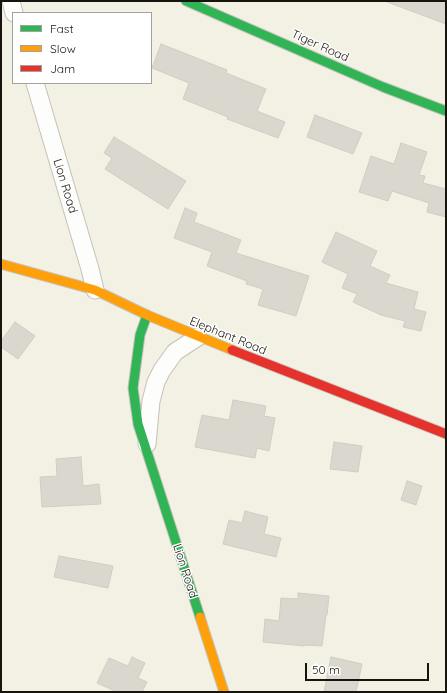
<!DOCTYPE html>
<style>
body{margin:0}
#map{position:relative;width:447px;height:693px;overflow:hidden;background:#f3f1e4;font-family:Quicksand,sans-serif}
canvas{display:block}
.frame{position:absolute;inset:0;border:2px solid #16140c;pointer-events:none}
.legend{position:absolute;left:12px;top:12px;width:140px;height:72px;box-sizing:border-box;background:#fff;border:1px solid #a2a19e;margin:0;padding:5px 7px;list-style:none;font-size:12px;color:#16140c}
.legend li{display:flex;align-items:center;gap:8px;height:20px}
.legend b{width:20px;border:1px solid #a2a19e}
.scale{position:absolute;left:305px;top:663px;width:124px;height:18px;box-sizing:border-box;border:2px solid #16140c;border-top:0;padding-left:5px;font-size:12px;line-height:14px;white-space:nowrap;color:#16140c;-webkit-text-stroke:3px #fff;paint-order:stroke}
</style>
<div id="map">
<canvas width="447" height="693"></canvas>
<div class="frame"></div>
<ul class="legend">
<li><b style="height:5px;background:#30b455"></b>Fast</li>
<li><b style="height:5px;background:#ff9f0a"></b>Slow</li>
<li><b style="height:5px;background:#e5322d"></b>Jam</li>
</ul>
<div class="scale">50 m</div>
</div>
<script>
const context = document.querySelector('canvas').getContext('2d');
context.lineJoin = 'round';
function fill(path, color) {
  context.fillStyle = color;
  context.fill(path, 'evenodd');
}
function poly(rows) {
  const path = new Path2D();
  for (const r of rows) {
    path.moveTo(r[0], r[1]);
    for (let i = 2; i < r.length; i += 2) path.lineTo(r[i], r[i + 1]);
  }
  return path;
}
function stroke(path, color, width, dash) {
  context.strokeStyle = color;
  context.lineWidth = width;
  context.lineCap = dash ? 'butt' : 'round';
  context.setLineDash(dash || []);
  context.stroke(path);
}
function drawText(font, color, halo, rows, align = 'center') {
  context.font = font + ' Quicksand,sans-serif';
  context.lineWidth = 3;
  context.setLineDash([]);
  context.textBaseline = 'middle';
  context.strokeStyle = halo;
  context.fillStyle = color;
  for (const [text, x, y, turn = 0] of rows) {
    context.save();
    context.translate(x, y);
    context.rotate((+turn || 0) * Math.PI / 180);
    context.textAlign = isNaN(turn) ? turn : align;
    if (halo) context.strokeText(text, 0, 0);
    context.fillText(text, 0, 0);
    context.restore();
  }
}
const building = poly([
 [388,1,446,1,446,24,387,2,388,1],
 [161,44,227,70,226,73,266,89,257,111,285,122,278,138,227,119,228,117,183,99,189,83,152,68,161,44],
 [315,115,362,133,353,154,307,137,315,115],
 [114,137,186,181,168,209,105,169,112,158,104,153,114,137],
 [401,143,427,152,419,175,425,176,423,183,446,189,446,217,427,212,429,203,392,191,388,201,359,192,371,156,394,164,401,143],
 [185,208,197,213,194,222,241,240,236,253,309,276,296,316,258,305,263,289,246,284,247,281,207,266,212,252,174,238,185,208],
 [336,232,377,251,370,266,390,275,386,283,418,292,414,309,426,312,421,331,403,327,405,321,381,315,353,302,357,294,342,288,348,274,322,262,336,232],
 [15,322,35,336,18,359,1,347,1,341,15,322],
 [233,400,266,406,264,416,275,418,269,451,257,448,255,458,195,447,202,415,229,420,233,400],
 [334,442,362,446,358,472,330,469,334,442],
 [81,457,83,486,99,484,101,504,42,507,40,477,57,476,56,459,81,457],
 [407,481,422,486,416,505,401,500,407,481],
 [245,511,268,517,264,534,281,538,276,557,223,544,229,520,242,523,245,511],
 [59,556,113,566,108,588,54,577,59,556],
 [298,593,329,596,327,615,326,615,322,646,305,645,304,646,263,642,265,619,279,621,281,598,298,599,298,593],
 [132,657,145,663,138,678,147,682,142,692,117,692,97,683,109,658,128,666,132,657],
 [331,657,362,664,356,692,324,692,331,657]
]);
fill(building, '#dad8ce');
stroke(building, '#cfcdc3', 1);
const street = poly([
 [11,1,14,13],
 [35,83,90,269,95,290],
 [147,444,151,401,156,382,162,370,175,352,198,337]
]);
const fast = poly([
 [186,1,383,87,446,111],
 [147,315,140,335,133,388,138,424,200,617]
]);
const slow = poly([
 [1,264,95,290,147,315,232,350],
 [200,617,224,692]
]);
const jam = poly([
 [232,350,446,434]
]);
stroke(street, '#c4c2b8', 19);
stroke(fast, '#c4c2b8', 11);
stroke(slow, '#c4c2b8', 11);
stroke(jam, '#c4c2b8', 11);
stroke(street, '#fdfdfb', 17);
stroke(fast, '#30b455', 9);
stroke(slow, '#ff9f0a', 9);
stroke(jam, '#e5322d', 9);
drawText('12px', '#16140c', '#fff', [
 ["Tiger Road",320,46,24],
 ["Lion Road",65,186,73],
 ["Elephant Road",228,336,22],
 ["Lion Road",185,571,72]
]);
</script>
